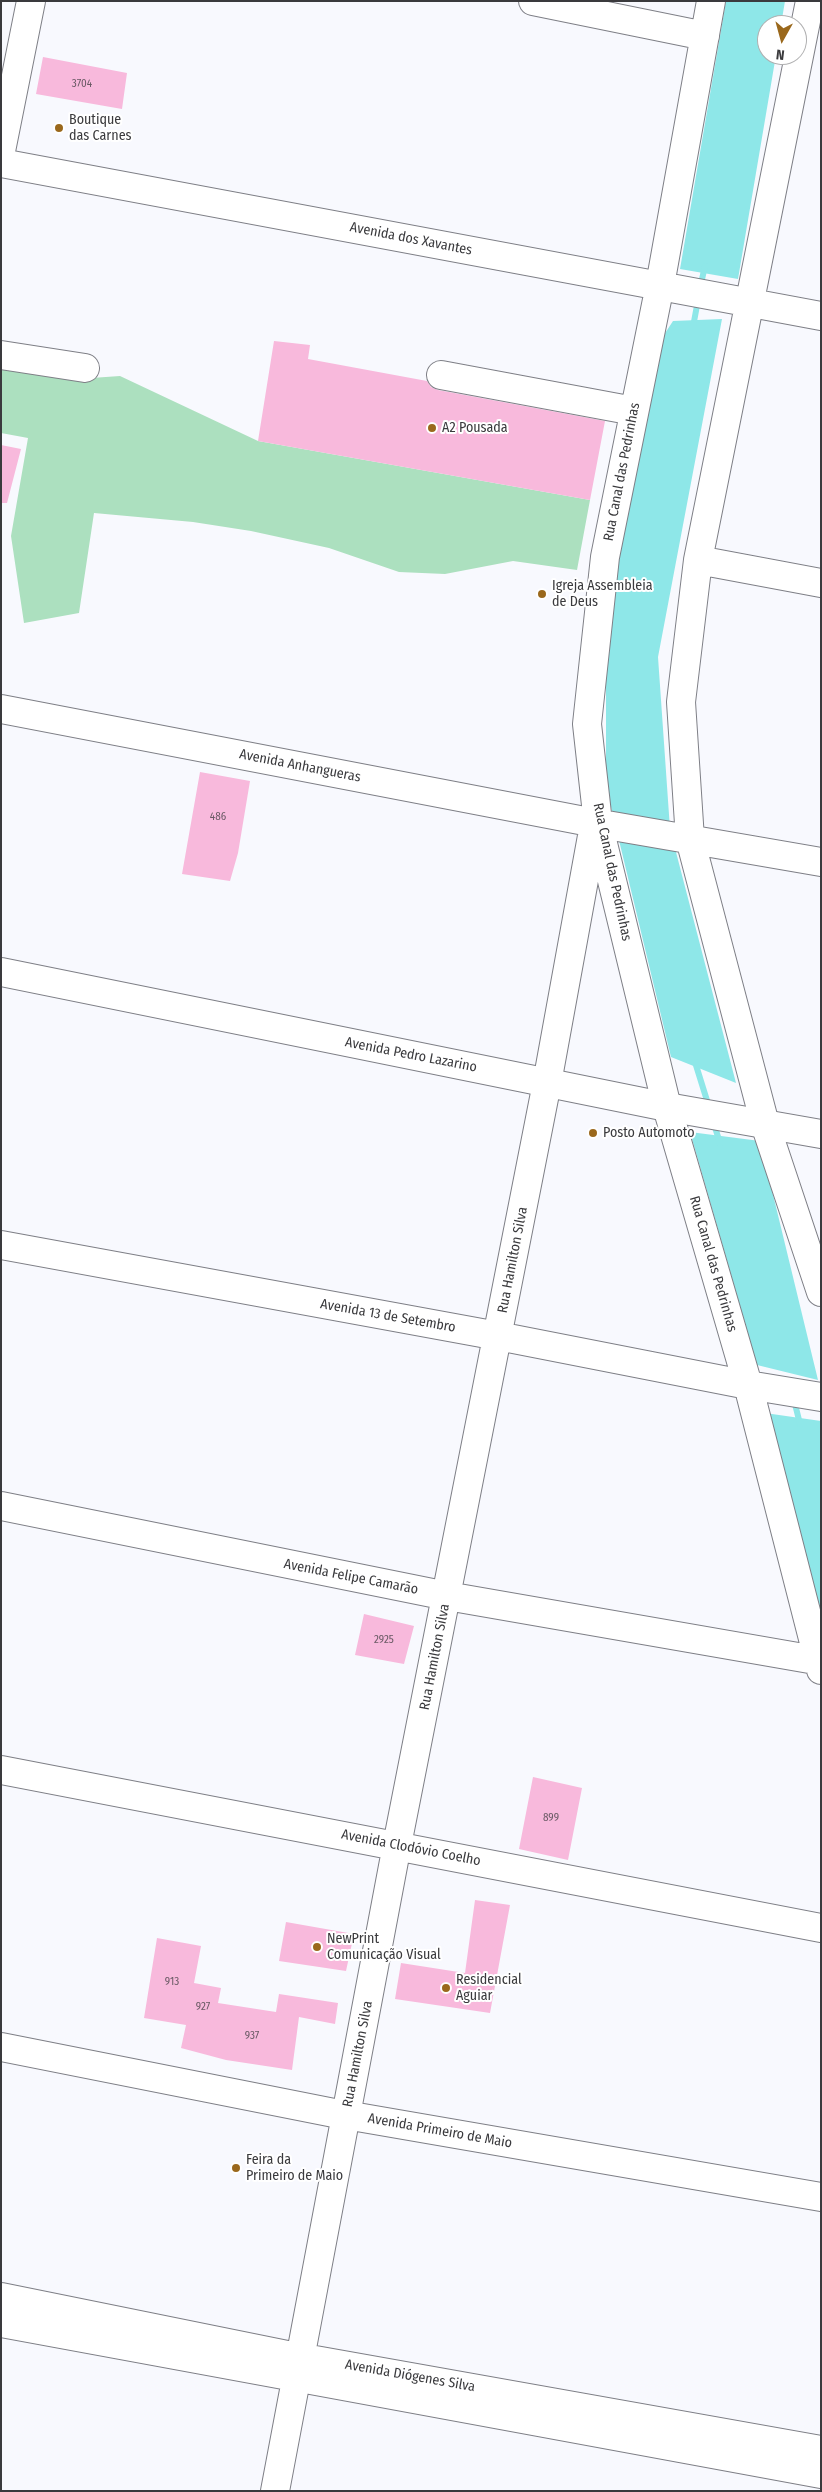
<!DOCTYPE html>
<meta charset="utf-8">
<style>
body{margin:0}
#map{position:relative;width:822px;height:2492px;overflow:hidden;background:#f8f9fe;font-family:"Fira Sans Condensed",sans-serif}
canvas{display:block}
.frame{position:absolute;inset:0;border:2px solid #3a3a3d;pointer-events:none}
.north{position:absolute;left:757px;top:15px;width:50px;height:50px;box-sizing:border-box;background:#fff;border:1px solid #b0b0b1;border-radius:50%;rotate:187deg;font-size:14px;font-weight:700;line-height:20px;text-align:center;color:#3a3a3d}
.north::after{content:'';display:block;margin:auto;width:18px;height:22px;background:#9a681c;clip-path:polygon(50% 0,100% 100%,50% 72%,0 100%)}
</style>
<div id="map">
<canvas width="822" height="2492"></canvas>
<div class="frame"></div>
<div class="north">N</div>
</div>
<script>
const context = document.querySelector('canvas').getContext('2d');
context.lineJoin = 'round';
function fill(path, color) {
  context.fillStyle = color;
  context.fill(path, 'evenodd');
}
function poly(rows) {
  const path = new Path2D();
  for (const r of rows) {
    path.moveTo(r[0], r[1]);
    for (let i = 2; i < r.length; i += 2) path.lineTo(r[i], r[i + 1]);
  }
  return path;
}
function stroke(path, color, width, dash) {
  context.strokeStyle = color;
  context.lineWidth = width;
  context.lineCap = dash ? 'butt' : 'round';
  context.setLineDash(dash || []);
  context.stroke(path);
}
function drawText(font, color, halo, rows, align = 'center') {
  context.font = font + ' "Fira Sans Condensed",sans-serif';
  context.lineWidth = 4;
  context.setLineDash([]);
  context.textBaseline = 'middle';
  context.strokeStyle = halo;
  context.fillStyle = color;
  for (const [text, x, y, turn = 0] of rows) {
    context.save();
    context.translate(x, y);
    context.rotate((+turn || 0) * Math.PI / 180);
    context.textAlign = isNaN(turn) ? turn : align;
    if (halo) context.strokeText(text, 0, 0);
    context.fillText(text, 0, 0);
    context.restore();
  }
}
fill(poly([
 [1,366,77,379,120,376,258,441,590,500,577,570,513,561,445,574,399,572,329,548,251,531,193,522,94,513,79,613,24,623,11,536,28,438,1,433]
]), '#ace0bf');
fill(poly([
 [726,1,785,1,781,25,767,25,767,55,776,55,738,279,680,269],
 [722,319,658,657,670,829,736,1083,671,1057,606,786,606,628,656,347,673,321],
 [690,1132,760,1141,818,1380,757,1365],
 [765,1413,821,1421,821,1614]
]), '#8ee7e8');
stroke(poly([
 [700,288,705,266],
 [693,327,698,300],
 [695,1062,709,1107],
 [713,1121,720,1143],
 [794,1400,800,1424]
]), '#8ee7e8', 6);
fill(poly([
 [43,57,127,73,122,109,36,94],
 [274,341,310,345,308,359,427,381,431,387,438,390,605,421,590,500,258,441],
 [1,445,21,449,7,503,1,503],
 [200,772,250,781,238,853,230,881,182,874],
 [364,1614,414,1626,404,1664,355,1655],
 [533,1777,582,1788,568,1860,519,1849],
 [475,1900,510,1905,490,2013,395,1999,401,1963,465,1973],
 [286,1922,354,1934,346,1971,279,1961],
 [157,1938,201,1946,194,1983,221,1988,218,2003,276,2012,279,1994,338,2003,335,2024,299,2017,292,2070,226,2060,181,2048,186,2025,144,2018]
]), '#f8b9dc');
const minor = poly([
 [533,1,705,36],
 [711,1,660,285,605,557,587,724,598,823,667,1107,748,1385,821,1670],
 [810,1,698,560,681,702,690,839,765,1124,821,1292],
 [1,163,821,316],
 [1,355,85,368],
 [441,375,634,411],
 [698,560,821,583],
 [1,709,595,823,821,862],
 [1,1245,498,1336,748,1385,821,1397],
 [1,1506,447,1596,821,1661],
 [1,1770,821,1928],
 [1,2047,334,2113,821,2197],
 [1,2297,287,2355,821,2450],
 [1,2323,821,2474],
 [275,2491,397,1845,547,1083,594,825]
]);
const major = poly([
 [1,151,31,1],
 [1,972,667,1107,821,1134]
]);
stroke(minor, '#7e7f86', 30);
stroke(major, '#7e7f86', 30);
stroke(minor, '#fff', 28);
stroke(major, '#fff', 28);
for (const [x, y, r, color] of [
 [59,128,5,"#9a681c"],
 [432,428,5,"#9a681c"],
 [542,594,5,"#9a681c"],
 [593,1133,5,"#9a681c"],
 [317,1947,5,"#9a681c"],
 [446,1988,5,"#9a681c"],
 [236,2168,5,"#9a681c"]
]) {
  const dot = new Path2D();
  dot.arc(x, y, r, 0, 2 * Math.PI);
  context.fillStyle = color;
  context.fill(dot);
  stroke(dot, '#fff', 2);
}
drawText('11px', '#6a5a65', null, [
 ["3704",82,84],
 ["486",218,817],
 ["2925",384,1640],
 ["899",551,1818],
 ["913",172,1982],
 ["927",203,2007],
 ["937",252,2036]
]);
drawText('14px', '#3a3a3d', '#fff', [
 ["Boutique",69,120],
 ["das Carnes",69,136],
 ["A2 Pousada",442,428],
 ["Igreja Assembleia",552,586],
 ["de Deus",552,602],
 ["Posto Automoto",603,1133],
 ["NewPrint",327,1939],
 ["Comunicação Visual",327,1955],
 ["Residencial",456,1980],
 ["Aguiar",456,1996],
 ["Feira da",246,2160],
 ["Primeiro de Maio",246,2176]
], 'left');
drawText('14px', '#3a3a3d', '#fff', [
 ["Avenida dos Xavantes",411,239,11],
 ["Rua Canal das Pedrinhas",622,472,-79],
 ["Avenida Anhangueras",300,766,11],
 ["Rua Canal das Pedrinhas",612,872,78],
 ["Avenida Pedro Lazarino",411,1055,11],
 ["Rua Hamilton Silva",513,1260,-79],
 ["Rua Canal das Pedrinhas",713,1264,74],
 ["Avenida 13 de Setembro",388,1316,10],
 ["Avenida Felipe Camarão",351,1577,11],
 ["Rua Hamilton Silva",435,1657,-79],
 ["Avenida Clodóvio Coelho",411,1848,11],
 ["Rua Hamilton Silva",358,2054,-79],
 ["Avenida Primeiro de Maio",440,2131,10],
 ["Avenida Diógenes Silva",410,2376,10]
]);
</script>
